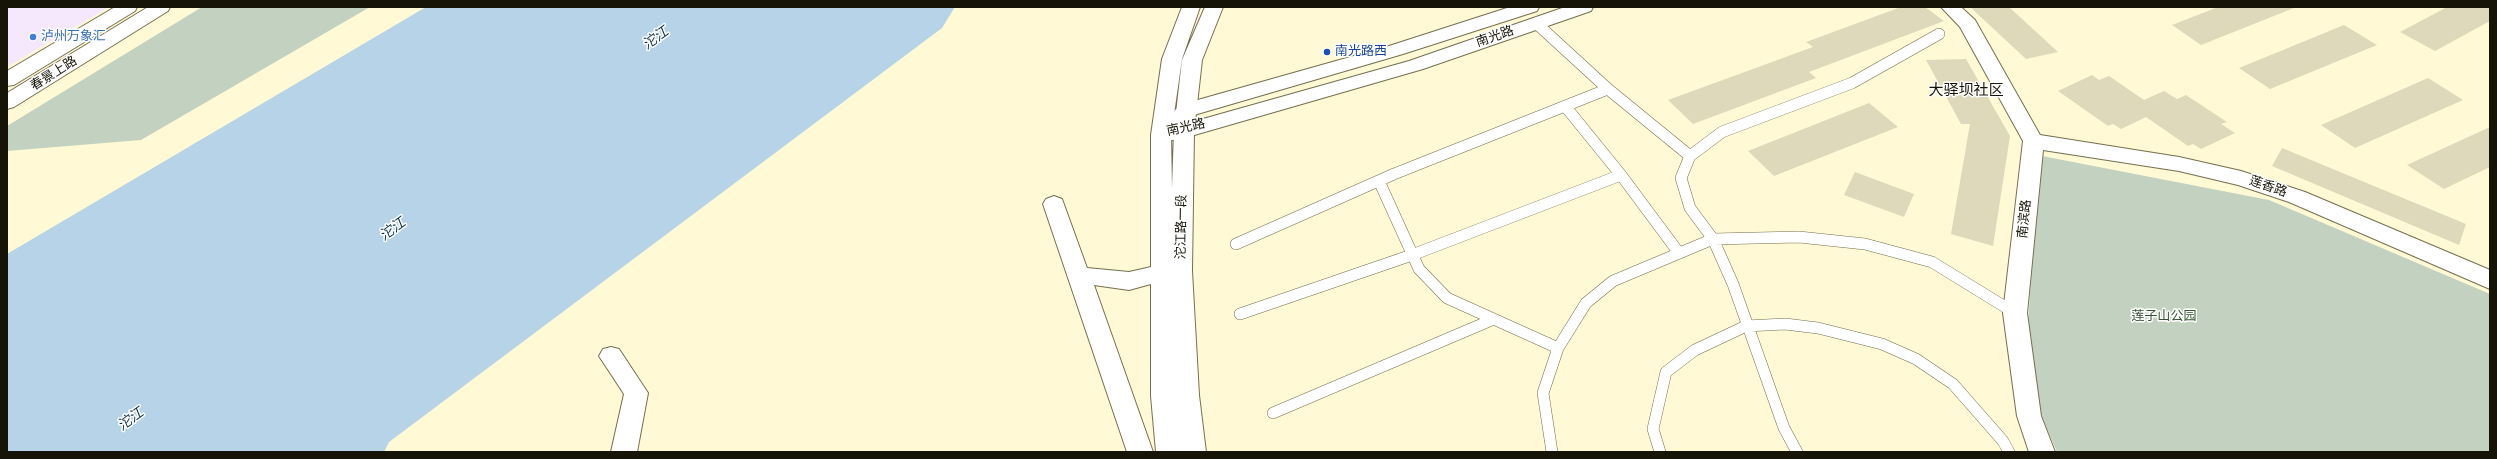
<!DOCTYPE html>
<meta charset="utf-8">
<style>
body{margin:0}
#map{position:relative;width:2497px;height:459px;overflow:hidden;background:#fff9d5;font-family:"Roboto Condensed",sans-serif}
canvas{display:block}
.frame{position:absolute;inset:0;border:8px solid #161407;pointer-events:none}
</style>
<div id="map">
<canvas width="2497" height="459"></canvas>
<div class="frame"></div>
</div>
<script>
const context = document.querySelector('canvas').getContext('2d');
context.lineJoin = 'round';
function fill(path, color) {
  context.fillStyle = color;
  context.fill(path, 'evenodd');
}
function poly(rows) {
  const path = new Path2D();
  for (const r of rows) {
    path.moveTo(r[0], r[1]);
    for (let i = 2; i < r.length; i += 2) path.lineTo(r[i], r[i + 1]);
  }
  return path;
}
function stroke(path, color, width, dash) {
  context.strokeStyle = color;
  context.lineWidth = width;
  context.lineCap = dash ? 'butt' : 'round';
  context.setLineDash(dash || []);
  context.stroke(path);
}
function drawText(font, color, halo, rows, align = 'center') {
  context.font = font + ' "Roboto Condensed","Noto Sans SC",sans-serif';
  context.lineWidth = 3;
  context.setLineDash([]);
  context.textBaseline = 'middle';
  context.strokeStyle = halo;
  context.fillStyle = color;
  for (const [text, x, y, turn = 0] of rows) {
    context.save();
    context.translate(x, y);
    context.rotate((+turn || 0) * Math.PI / 180);
    context.textAlign = isNaN(turn) ? turn : align;
    if (halo) context.strokeText(text, 0, 0);
    context.fillText(text, 0, 0);
    context.restore();
  }
}
fill(poly([
 [7,7,109,7,7,67]
]), '#f5e8fc');
fill(poly([
 [202,7,370,7,141,140,7,151,7,126],
 [2042,156,2269,200,2490,294,2490,452,2057,452,2038,409,2028,325,2037,177]
]), '#c3d2c0');
fill(poly([
 [426,7,955,7,942,28,389,442,384,452,7,452,7,254]
]), '#b6d3e7');
fill(poly([
 [1901,7,1925,7,1944,21,1809,72,1816,78,1693,124,1668,100,1813,47,1806,42],
 [1970,7,2009,7,2058,52,2026,59],
 [2218,7,2294,7,2294,8,2201,45,2172,25],
 [2447,7,2490,7,2490,21,2435,51,2400,32],
 [2344,25,2377,45,2270,89,2239,68],
 [1966,59,2010,136,1993,246,1951,234,1970,124,1961,124,1926,60],
 [2092,75,2099,80,2109,76,2144,100,2164,91,2177,99,2186,95,2227,122,2221,124,2235,133,2201,149,2193,144,2188,146,2146,117,2121,129,2113,124,2108,126,2058,91],
 [2428,78,2463,100,2355,148,2321,125],
 [1869,103,1898,127,1774,176,1748,151],
 [2490,127,2490,167,2444,189,2407,165],
 [2282,148,2466,224,2459,245,2272,166],
 [1855,172,1914,194,1904,217,1844,195]
]), '#ded9ba');
const service = poly([
 [1536,23,1608,89,1690,156],
 [1565,106,1621,175,1679,253],
 [1379,181,1419,269,1447,298,1558,348],
 [1236,244,1394,174,1608,89],
 [1240,314,1412,255,1621,175],
 [1273,413,1494,319],
 [1552,452,1543,393,1558,348,1586,303,1613,281,1713,239,1799,237,1865,244,1932,262,2015,313],
 [1660,452,1653,429,1666,372,1695,350,1746,326,1785,324,1818,328,1882,344,1916,359,1953,384,2003,441,2009,452],
 [1797,452,1784,428,1733,284,1713,239,1690,208,1681,178,1690,156,1722,132,1852,83,1939,34]
]);
const minor = poly([
 [1941,7,1961,7,1975,20,2040,135,2179,157,2241,171,2305,192,2490,270,2490,289,2289,202,2238,185,2179,171,2043,150,2027,313,2041,416,2055,452,2029,452,2017,416,2003,313,2023,141,1960,27,1941,7],
 [611,347,619,349,648,393,637,452,611,452,624,394,599,356,603,349,611,347]
]);
const tertiary = poly([
 [1182,7,1200,7,1182,59,1171,135,1172,188,1174,131,1182,60,1205,7,1223,7,1202,60,1194,131,1192,271,1199,395,1206,452,1156,452,1151,396,1151,284,1129,290,1094,285,1153,452,1127,452,1043,204,1046,199,1054,196,1062,199,1087,268,1129,272,1151,267,1151,135,1162,59,1182,7]
]);
const secondary = poly([
 [115,7,137,7,135,11,14,85,7,86,7,71,115,7],
 [148,7,170,7,168,11,14,107,7,109,7,93,148,7],
 [1510,7,1539,7,1537,11,1403,54,1194,115,1185,124,1409,61,1565,7,1593,7,1591,11,1423,69,1184,138,1161,142,1154,140,1151,135,1180,105,1389,46,1510,7]
]);
stroke(service, '#756f4f', 12);
stroke(minor, '#756f4f', 2);
stroke(tertiary, '#756f4f', 2);
stroke(secondary, '#756f4f', 2);
stroke(service, '#fff', 11);
fill(minor, '#fff');
fill(tertiary, '#fff');
fill(secondary, '#fff');
for (const [x, y, r, color] of [
 [33,37,4,"#3f7fe0"],
 [1327,52,4,"#1a4fb4"]
]) {
  const dot = new Path2D();
  dot.arc(x, y, r, 0, 2 * Math.PI);
  context.fillStyle = color;
  context.fill(dot);
  stroke(dot, '#fff', 1.5);
}
drawText('13px', '#366cbe', '#fff', [
 ["泸州万象汇",41,37]
], 'left');
drawText('13px', '#161407', '#fff', [
 ["南光路",1495,37,-19],
 ["春景上路",54,74,-32],
 ["南光路",1186,128,-12],
 ["莲香路",2268,187,19],
 ["南滨路",2025,219,-84],
 ["沱江路一段",1182,227,-89]
]);
drawText('13px', '#164399', '#fff', [
 ["南光路西",1335,52]
], 'left');
drawText('13px', '#345530', '#fff', [
 ["莲子山公园",2164,317]
]);
drawText('italic 14px', '#0a3046', '#fff', [
 ["沱江",656,39,-36],
 ["沱江",393,230,-36],
 ["沱江",131,420,-36]
]);
drawText('15px', '#161407', '#fff', [
 ["大驿坝社区",1966,91]
]);
</script>
